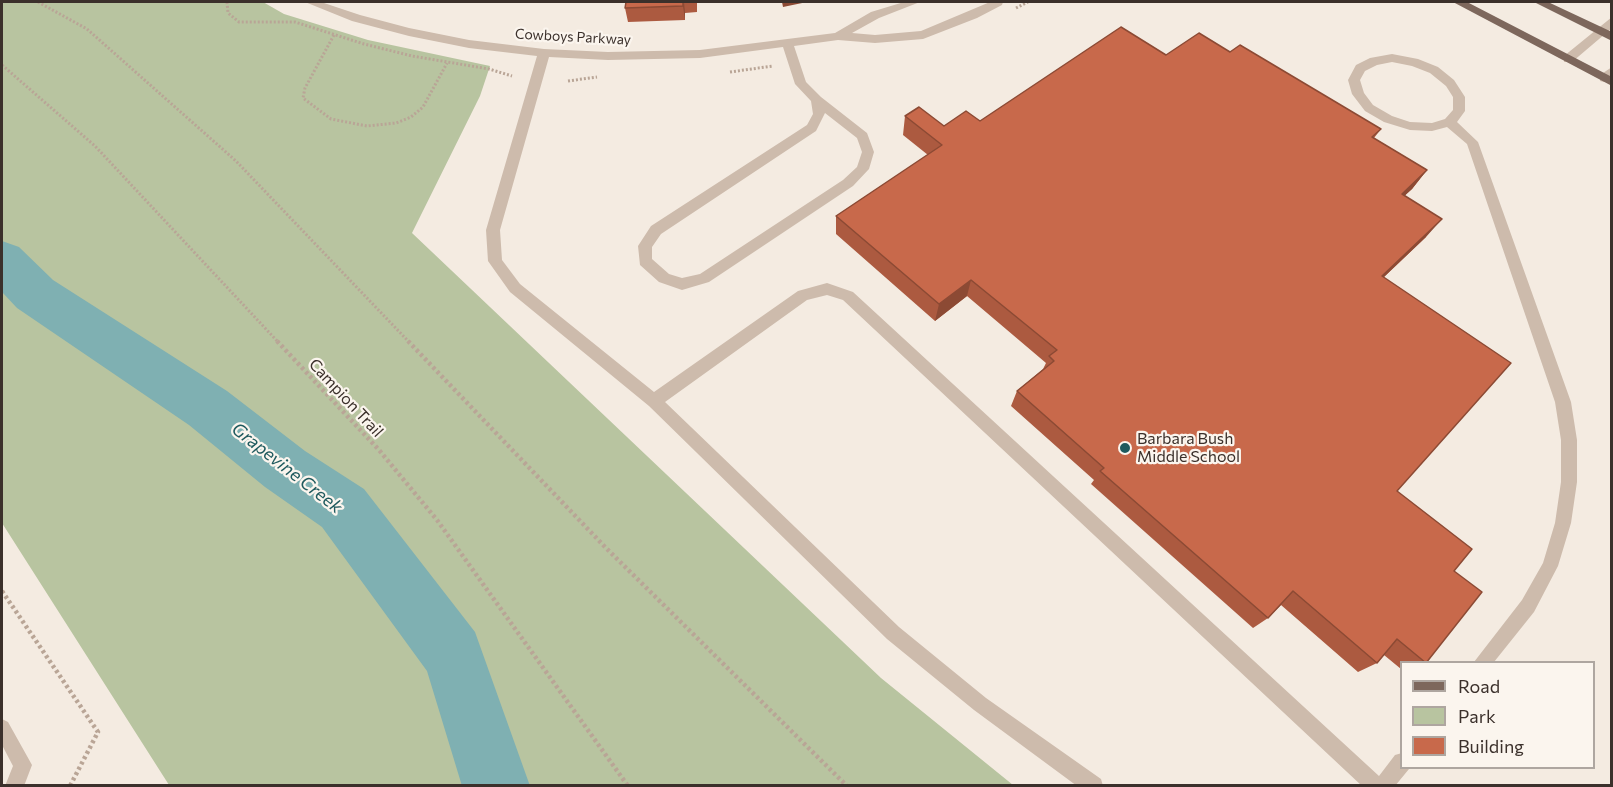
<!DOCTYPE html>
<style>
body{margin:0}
#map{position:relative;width:1613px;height:787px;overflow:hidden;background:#f4ebe1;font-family:Commissioner,sans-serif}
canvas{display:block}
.frame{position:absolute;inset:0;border:3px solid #3b302b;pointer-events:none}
.legend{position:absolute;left:1400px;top:661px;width:195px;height:108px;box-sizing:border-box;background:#fbf5ee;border:2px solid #aea6a0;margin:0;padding:8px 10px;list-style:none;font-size:18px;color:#3b302b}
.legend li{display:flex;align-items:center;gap:12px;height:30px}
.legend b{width:30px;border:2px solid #aea6a0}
</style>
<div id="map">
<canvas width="1613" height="787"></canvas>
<div class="frame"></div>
<ul class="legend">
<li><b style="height:8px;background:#7d675c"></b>Road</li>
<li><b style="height:16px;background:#b8c4a0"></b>Park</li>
<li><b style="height:16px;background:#c8694b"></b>Building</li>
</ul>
</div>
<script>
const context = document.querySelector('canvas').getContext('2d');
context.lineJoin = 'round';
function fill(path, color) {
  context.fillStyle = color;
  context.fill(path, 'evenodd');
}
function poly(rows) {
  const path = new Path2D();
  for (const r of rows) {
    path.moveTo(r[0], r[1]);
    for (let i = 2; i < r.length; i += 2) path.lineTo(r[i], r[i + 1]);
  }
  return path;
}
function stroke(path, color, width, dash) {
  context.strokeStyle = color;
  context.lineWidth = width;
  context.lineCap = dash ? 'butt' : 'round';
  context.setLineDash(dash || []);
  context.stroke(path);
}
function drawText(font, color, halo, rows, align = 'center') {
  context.font = font + ' Commissioner,sans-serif';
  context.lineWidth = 4.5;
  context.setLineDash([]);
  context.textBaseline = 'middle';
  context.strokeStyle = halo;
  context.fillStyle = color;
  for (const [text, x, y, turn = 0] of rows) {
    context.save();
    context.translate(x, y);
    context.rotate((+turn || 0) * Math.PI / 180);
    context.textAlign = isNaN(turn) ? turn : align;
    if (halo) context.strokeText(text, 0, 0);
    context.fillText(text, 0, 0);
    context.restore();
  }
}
fill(poly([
 [2,2,263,2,284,14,368,40,490,66,480,96,412,233,881,678,1013,785,169,785,2,523]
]), '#b8c4a0');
fill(poly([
 [2,241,19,247,53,280,227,391,305,451,364,489,475,632,530,786,462,786,427,671,322,527,265,487,189,425,17,308,2,292,2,241]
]), '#7fb0b2');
stroke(poly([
 [38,2,87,29,236,161,410,343],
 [227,2,228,13,239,22,295,22,364,44,412,56,489,69,512,76],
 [1016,8,1028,2],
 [334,35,305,88,303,98,331,119,367,126,396,123,411,117,423,107,447,63],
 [2,65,95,146,279,343],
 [730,72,773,66],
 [568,81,597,77]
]), '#b9a596', 3, [2, 2]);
stroke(poly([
 [277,341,379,450,437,520,628,786],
 [408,341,606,548,847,786],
 [2,591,98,732,70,786]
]), '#b9a596', 4.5, [3, 3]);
fill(poly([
 [305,2,321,2,360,15,409,28,469,40,544,49,608,52,700,50,835,33,871,12,904,2,920,2,879,18,852,33,875,35,921,31,990,2,1003,2,1002,5,977,18,923,39,875,43,838,40,794,46,806,82,821,97,867,133,874,152,869,169,853,186,709,282,682,290,659,282,640,265,638,246,651,226,807,125,813,114,811,101,795,84,783,47,700,58,608,60,549,57,500,230,502,260,520,284,654,392,798,291,827,283,853,292,1379,776,1395,755,1402,753,1402,768,1409,769,1395,786,1362,786,843,300,827,295,807,300,665,402,899,627,986,698,1101,779,1103,786,1077,786,974,710,887,639,649,406,510,292,488,261,486,230,537,56,469,48,409,36,352,21,305,2],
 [825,113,857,138,862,152,857,167,843,180,700,274,682,278,669,274,652,259,652,247,661,234,816,131,825,113],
 [1612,17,1612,28,1572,62,1564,62,1564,56,1612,17],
 [1392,54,1418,59,1438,67,1454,80,1465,97,1465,111,1457,122,1478,142,1571,402,1577,440,1577,482,1571,523,1558,566,1534,612,1494,662,1474,662,1522,600,1543,563,1555,523,1561,482,1561,440,1555,402,1467,144,1447,127,1432,131,1410,130,1384,122,1365,111,1352,94,1348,80,1356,65,1370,58,1392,54],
 [1392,62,1412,66,1430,73,1446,86,1453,97,1453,110,1445,119,1432,123,1410,122,1392,116,1373,105,1364,93,1360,80,1365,71,1377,65,1392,62],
 [1612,67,1612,78,1604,82,1600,81,1600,75,1612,67],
 [2,719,8,722,32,765,24,786,5,786,13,766,2,745,2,719]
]), '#cdbbac');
fill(poly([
 [1453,2,1467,2,1612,77,1612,86,1453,2],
 [1534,2,1548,2,1612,32,1612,41,1534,2]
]), '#7d675c');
fill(poly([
 [626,2,697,2,697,12,685,13,685,20,628,22,625,8],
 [1230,52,1381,129,1374,138,1427,170,1412,189,1404,196,1426,237,1384,277,1397,491,1454,571,1426,663,1401,663,1401,669,1384,655,1377,663,1358,672,1281,605,1268,618,1253,628,1091,484,1094,480,1011,406,1017,391,1043,369,1046,363,967,296,935,321,836,234,836,216,928,155,903,135,905,116,944,126,980,121,1166,55]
]), '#ac5a40');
fill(poly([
 [684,2,685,13,685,20,683,6],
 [782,2,807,2,783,7],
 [1427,170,1412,189,1387,212,1402,194],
 [1442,219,1426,237,1367,293,1382,276],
 [971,280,967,296,935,321,939,304]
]), '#8c4a34');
const building = poly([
 [626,2,683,2,683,6,625,8,626,2],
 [1121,27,1166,55,1199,33,1230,52,1240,45,1381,129,1372,137,1427,170,1402,194,1442,219,1382,276,1511,363,1397,491,1472,549,1454,571,1482,592,1426,663,1397,639,1377,663,1293,591,1268,618,1100,471,1104,468,1017,391,1054,361,1049,356,1057,350,971,280,939,304,836,216,942,145,905,116,919,107,944,126,966,111,980,121,1121,27]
]);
fill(building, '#c8694b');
stroke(building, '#8c4a34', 1.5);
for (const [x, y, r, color] of [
 [1125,448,6,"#1f5a5e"]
]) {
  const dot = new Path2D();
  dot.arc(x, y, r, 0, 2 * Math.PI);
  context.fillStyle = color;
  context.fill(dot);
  stroke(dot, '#fbf5ee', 2);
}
drawText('14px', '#3b302b', '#fbf5ee', [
 ["Cowboys Parkway",573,37,3]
]);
drawText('16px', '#3b302b', '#fbf5ee', [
 ["Campion Trail",346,398,47]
]);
drawText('16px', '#3b302b', '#fbf5ee', [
 ["Barbara Bush",1137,439],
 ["Middle School",1137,457]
], 'left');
drawText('italic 18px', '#1f5a5e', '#fbf5ee', [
 ["Grapevine Creek",287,468,38]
]);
</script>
